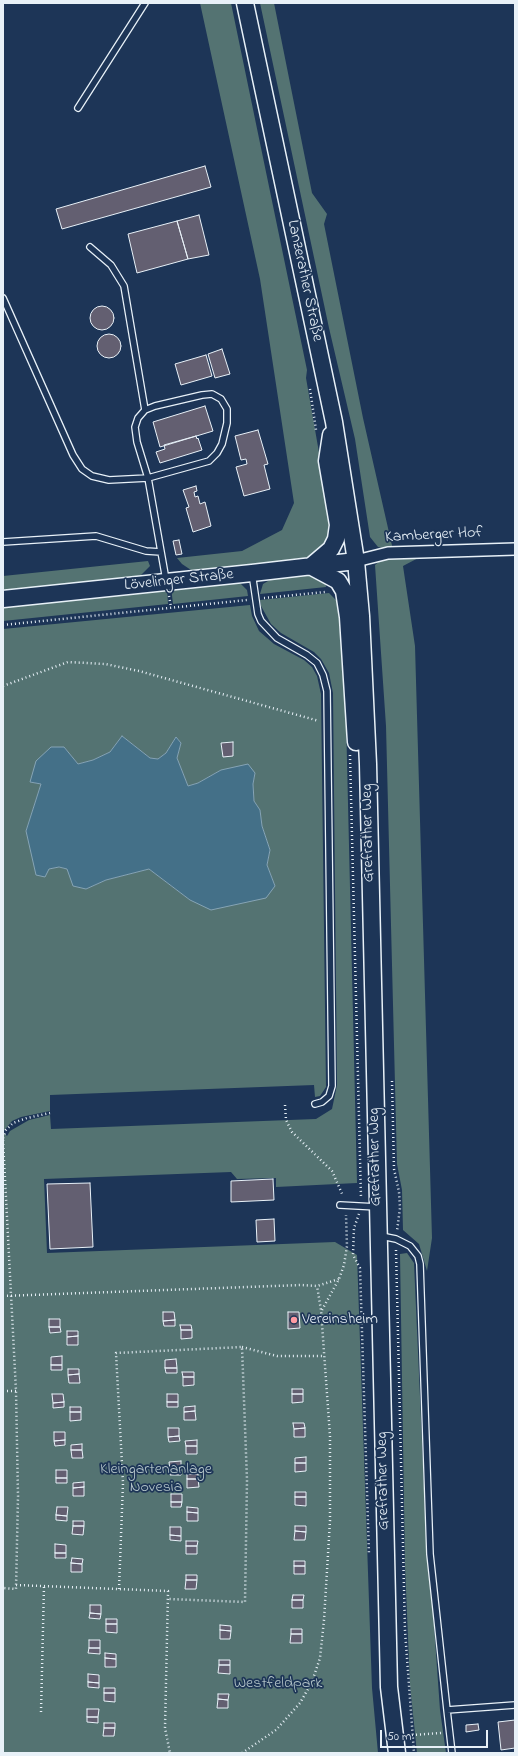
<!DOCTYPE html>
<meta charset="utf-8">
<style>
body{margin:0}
#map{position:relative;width:518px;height:1756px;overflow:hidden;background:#1d3557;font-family:"Indie Flower",sans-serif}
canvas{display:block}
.frame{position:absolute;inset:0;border:4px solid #e8f1f8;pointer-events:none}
.scale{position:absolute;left:380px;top:1730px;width:108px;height:18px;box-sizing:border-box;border:2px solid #e8f1f8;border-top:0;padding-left:5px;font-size:12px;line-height:14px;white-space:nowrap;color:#e8f1f8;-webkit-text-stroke:3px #1d3557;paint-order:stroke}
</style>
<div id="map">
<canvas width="518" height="1756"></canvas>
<div class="frame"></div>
<div class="scale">50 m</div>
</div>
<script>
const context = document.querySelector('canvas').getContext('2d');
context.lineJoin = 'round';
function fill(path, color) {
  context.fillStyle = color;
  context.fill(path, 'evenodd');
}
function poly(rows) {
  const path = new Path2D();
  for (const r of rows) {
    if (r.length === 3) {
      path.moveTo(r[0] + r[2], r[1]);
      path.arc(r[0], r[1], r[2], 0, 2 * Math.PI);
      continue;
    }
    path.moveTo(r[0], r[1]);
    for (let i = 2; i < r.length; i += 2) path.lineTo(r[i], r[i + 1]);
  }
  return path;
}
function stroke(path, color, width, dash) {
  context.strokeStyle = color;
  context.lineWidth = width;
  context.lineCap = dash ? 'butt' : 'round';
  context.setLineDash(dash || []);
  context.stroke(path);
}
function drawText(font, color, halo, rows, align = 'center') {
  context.font = font + ' "Indie Flower",sans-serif';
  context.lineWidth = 3.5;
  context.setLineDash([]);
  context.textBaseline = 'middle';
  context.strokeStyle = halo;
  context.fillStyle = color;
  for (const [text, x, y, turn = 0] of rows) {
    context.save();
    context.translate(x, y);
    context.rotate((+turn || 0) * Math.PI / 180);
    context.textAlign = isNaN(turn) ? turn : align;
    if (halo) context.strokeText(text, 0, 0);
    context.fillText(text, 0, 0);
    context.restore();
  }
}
fill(poly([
 [200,3,231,3,307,370,306,378,332,527,328,543,311,557,194,572,182,564,177,558,242,551,282,530,294,503,260,279],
 [260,3,274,3,312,193,327,214,324,224,363,418,393,550,378,547,370,537,355,439,329,328],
 [422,556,403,566,415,646,432,1238,427,1271,419,1244,403,1230,402,1190,397,1164,386,726,375,565,382,559,388,557],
 [148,561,150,566,141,575,132,579,3,592,3,576],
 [312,574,325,579,326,587,260,594,263,584,273,578],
 [233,581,241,584,247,590,248,596,173,604,171,587],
 [167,588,168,604,3,621,3,605],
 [329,593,338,602,346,719,357,1183,276,1187,276,1178,237,1179,231,1172,44,1179,47,1253,335,1242,357,1255,372,1688,378,1753,3,1753,3,629,250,605,252,616,259,631,274,644,304,660,312,667,317,676,321,694,326,1087,320,1096,315,1097,314,1085,50,1095,50,1111,21,1117,12,1121,3,1132,7,1136,10,1131,29,1120,50,1115,51,1129,316,1119,332,1109,337,1085,333,693,329,673,321,659,314,652,281,633,271,624,261,606,260,600],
 [122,736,150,758,158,759,166,753,176,737,181,743,177,758,188,786,198,783,221,770,255,773,253,784,254,801,260,810,262,826,270,850,267,865,275,886,190,900,149,869,106,880,86,889,67,869,58,867,49,869,26,831,41,784,30,782,64,747,78,764,93,760,110,752],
 [407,1253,414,1263,427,1553,433,1611,440,1710,446,1753,417,1753,410,1685,405,1566,400,1254]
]), '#547372');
const water = poly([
 [122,736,150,758,158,759,166,753,176,737,181,743,177,758,188,786,198,783,221,770,248,764,255,773,253,784,254,801,260,810,262,826,270,850,267,865,275,886,266,898,211,910,190,900,149,869,106,880,86,889,73,886,67,869,59,867,49,869,45,877,36,875,26,831,41,784,30,782,36,761,51,747,64,747,78,764,93,760,110,752,122,736]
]);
fill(water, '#447088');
stroke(water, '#86a4b5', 1);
const building = poly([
 [205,166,211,187,62,229,56,209,205,166],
 [199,215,209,255,188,259,177,221,199,215],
 [177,221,188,259,137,273,128,234,177,221],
 [102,318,12],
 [109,346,12],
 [222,349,230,374,215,378,208,354,222,349],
 [206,355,212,376,181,385,175,364,206,355],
 [205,406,213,431,160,447,153,422,205,406],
 [258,430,268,464,264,465,270,489,244,496,236,467,247,464,246,459,241,460,235,436,258,430],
 [196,436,197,439,198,438,202,450,160,463,156,452,165,449,164,445,196,436],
 [196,486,197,491,194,492,195,497,198,496,200,504,205,502,211,526,193,532,186,508,189,507,183,490,196,486],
 [179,540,182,554,176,555,173,541,179,540],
 [233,742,233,756,223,757,221,743,233,742],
 [273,1179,274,1200,231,1202,231,1181,273,1179],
 [90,1183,93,1247,50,1249,47,1184,90,1183],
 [274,1219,275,1241,257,1242,256,1220,274,1219],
 [163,1312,174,1312,175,1320,163,1321,163,1312],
 [288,1312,299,1312,300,1328,288,1329,288,1312],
 [49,1319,60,1319,60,1327,49,1327,49,1319],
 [175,1320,175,1326,164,1326,163,1321,175,1320],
 [180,1325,191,1325,192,1330,181,1330,180,1325],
 [49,1327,60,1327,61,1332,50,1333,49,1327],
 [181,1330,192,1330,192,1338,181,1339,181,1330],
 [67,1331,78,1331,78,1336,67,1337,67,1331],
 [78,1336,78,1345,67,1345,67,1337,78,1336],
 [62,1356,62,1365,51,1365,51,1357,62,1356],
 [176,1359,177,1368,165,1368,165,1360,176,1359],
 [51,1365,62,1365,62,1370,51,1370,51,1365],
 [165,1368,177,1368,177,1373,166,1373,165,1368],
 [68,1369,79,1369,79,1374,68,1375,68,1369],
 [182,1372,194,1372,194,1377,183,1377,182,1372],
 [79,1374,80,1383,69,1383,68,1375,79,1374],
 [183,1377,194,1377,194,1385,183,1386,183,1377],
 [292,1389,303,1389,303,1394,292,1394,292,1389],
 [52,1394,63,1394,64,1402,53,1403,52,1394],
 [167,1394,178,1394,178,1402,167,1402,167,1394],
 [292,1394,303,1394,303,1402,292,1403,292,1394],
 [64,1402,64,1407,53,1408,53,1403,64,1402],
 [167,1402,178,1402,178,1407,167,1407,167,1402],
 [195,1406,195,1411,184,1412,184,1407,195,1406],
 [70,1407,81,1407,81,1412,70,1412,70,1407],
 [195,1411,196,1420,184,1420,184,1412,195,1411],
 [70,1412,81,1412,81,1420,70,1421,70,1412],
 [293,1423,304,1423,305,1428,294,1429,293,1423],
 [168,1428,179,1428,179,1436,168,1437,168,1428],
 [305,1428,305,1437,294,1437,294,1429,305,1428],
 [54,1432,65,1432,65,1440,54,1441,54,1432],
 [179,1436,180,1441,169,1442,168,1437,179,1436],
 [65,1440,65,1445,55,1446,54,1441,65,1440],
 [197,1440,197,1446,186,1446,185,1441,197,1440],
 [82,1444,82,1450,71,1450,71,1445,82,1444],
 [186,1446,197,1446,197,1454,186,1454,186,1446],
 [71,1450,82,1450,83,1458,72,1458,71,1450],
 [306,1457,306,1463,295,1463,295,1458,306,1457],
 [181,1461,181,1470,170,1470,169,1462,181,1461],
 [295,1463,306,1463,306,1471,295,1472,295,1463],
 [56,1470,67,1470,67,1478,56,1478,56,1470],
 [170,1470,181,1470,181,1475,170,1475,170,1470],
 [187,1474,198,1474,198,1479,187,1479,187,1474],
 [56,1478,67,1478,67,1483,56,1483,56,1478],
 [187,1479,198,1479,199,1487,187,1488,187,1479],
 [84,1482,84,1487,73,1488,73,1483,84,1482],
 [84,1487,84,1496,73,1496,73,1488,84,1487],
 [295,1492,306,1492,306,1497,295,1497,295,1492],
 [171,1494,182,1494,182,1502,171,1502,171,1494],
 [295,1497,306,1497,306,1506,295,1505,295,1497],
 [171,1502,182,1502,181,1507,171,1507,171,1502],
 [57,1507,68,1507,67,1516,56,1515,57,1507],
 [187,1507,198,1508,198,1513,187,1512,187,1507],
 [187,1512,198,1513,198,1521,187,1521,187,1512],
 [56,1515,67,1516,67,1521,56,1520,56,1515],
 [73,1521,84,1521,84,1526,73,1526,73,1521],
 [73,1526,84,1526,83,1535,72,1534,73,1526],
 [295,1526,306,1526,306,1532,295,1531,295,1526],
 [170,1527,181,1527,181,1536,170,1535,170,1527],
 [295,1531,306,1532,305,1540,294,1540,295,1531],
 [170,1535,181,1536,181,1541,170,1540,170,1535],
 [186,1541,198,1541,197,1546,186,1546,186,1541],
 [55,1544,66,1545,66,1553,55,1553,55,1544],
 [186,1546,197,1546,197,1554,186,1554,186,1546],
 [55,1553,66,1553,66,1558,55,1558,55,1553],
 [72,1558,83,1559,82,1564,71,1563,72,1558],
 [294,1561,305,1561,305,1566,294,1566,294,1561],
 [71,1563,82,1564,82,1572,71,1572,71,1563],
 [294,1566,305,1566,305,1574,294,1574,294,1566],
 [186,1575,197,1575,197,1580,186,1580,186,1575],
 [186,1580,197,1580,196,1589,185,1589,186,1580],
 [293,1595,304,1595,303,1600,292,1600,293,1595],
 [292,1600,303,1600,303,1608,292,1608,292,1600],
 [90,1605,101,1605,101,1614,90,1613,90,1605],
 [90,1613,101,1614,100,1619,89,1618,90,1613],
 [106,1619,117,1619,117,1624,106,1624,106,1619],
 [106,1624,117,1624,117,1633,106,1632,106,1624],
 [220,1625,231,1626,231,1631,220,1630,220,1625],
 [291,1629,302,1629,302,1634,291,1634,291,1629],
 [220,1630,231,1631,230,1639,220,1639,220,1630],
 [291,1634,302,1634,302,1643,290,1643,291,1634],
 [89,1640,100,1640,100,1648,89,1648,89,1640],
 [89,1648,100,1648,100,1654,88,1653,89,1648],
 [105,1653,116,1654,116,1659,105,1658,105,1653],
 [105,1658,116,1659,116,1667,105,1667,105,1658],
 [219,1660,230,1660,230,1665,219,1665,219,1660],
 [219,1665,230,1665,230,1674,218,1673,219,1665],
 [88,1674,99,1675,99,1683,88,1682,88,1674],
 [88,1682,99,1683,99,1688,88,1687,88,1682],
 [104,1688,115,1688,115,1693,104,1693,104,1688],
 [104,1693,115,1693,115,1702,104,1701,104,1693],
 [218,1694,229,1694,228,1700,218,1699,218,1694],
 [218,1699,228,1700,228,1708,217,1708,218,1699],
 [87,1709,99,1709,98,1717,87,1717,87,1709],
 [87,1717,98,1717,98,1723,87,1722,87,1717],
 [515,1720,515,1748,501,1750,498,1722,515,1720],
 [104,1723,115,1723,115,1728,104,1728,104,1723],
 [478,1724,479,1730,466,1732,466,1725,478,1724],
 [104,1728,115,1728,114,1736,103,1736,104,1728]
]);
fill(building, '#635f71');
stroke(building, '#e8f1f8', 1);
const lane = poly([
 [78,108,145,3],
 [90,247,111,265,124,286,145,410],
 [3,298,73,455,82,469,92,476,109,480,148,478,137,442,135,427,138,418,145,410,155,406,202,395,212,394,221,399,227,409,227,423,222,444,217,453,209,461,148,478,166,580],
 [3,542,96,536,146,551,161,552],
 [252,573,258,614,261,621,277,638,307,655,317,663,323,675,327,691,332,1086,329,1096,322,1102,315,1104],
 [340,1205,377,1207],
 [381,1236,396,1239,410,1246,418,1256,420,1264,430,1554,447,1710,515,1705],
 [447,1710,452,1753]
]);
const street = poly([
 [356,561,388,553,515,549]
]);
const secondary = poly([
 [245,3,334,422,356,561,361,616,368,764,389,1687,397,1753],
 [310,566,338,581,344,591,348,617,356,742],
 [311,566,331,549,336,539,338,525,327,461,331,435],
 [3,599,252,573,356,561]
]);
stroke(lane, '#e8f1f8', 8);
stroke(street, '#e8f1f8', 14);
stroke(secondary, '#e8f1f8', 19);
stroke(poly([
 [310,389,316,430],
 [169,596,171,607],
 [264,598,325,592],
 [3,625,247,600],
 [3,686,68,662,105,664,139,671,319,721],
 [350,755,361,1198],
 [392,1081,394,1169,399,1192,400,1208,397,1231],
 [285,1105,286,1120,292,1132,332,1171,343,1196],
 [3,1138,6,1130,13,1123,27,1118,50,1113],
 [3,1140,16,1391,18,1496,16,1589,3,1588],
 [359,1214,354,1228,353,1255,360,1268,369,1555],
 [396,1250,405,1631,414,1753],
 [3,1296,301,1285,317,1286,339,1279],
 [322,1310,339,1279,344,1265,347,1246,346,1215],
 [242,1347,277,1356,324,1356],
 [3,1391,16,1391],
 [16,1585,168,1591,165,1728,170,1753],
 [119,1589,123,1483,116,1353,242,1347,247,1480,245,1602,168,1599],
 [41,1712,44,1586],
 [412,1735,441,1733],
 [242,1753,276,1730,300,1703,312,1682,320,1658,324,1620,330,1521,330,1436,321,1310,317,1286]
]), '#e8f1f8', 2.5, [1, 3]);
stroke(lane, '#1d3557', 5.5);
stroke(street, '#1d3557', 11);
stroke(secondary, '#1d3557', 16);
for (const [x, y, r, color] of [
 [294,1320,4,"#ff9aa2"]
]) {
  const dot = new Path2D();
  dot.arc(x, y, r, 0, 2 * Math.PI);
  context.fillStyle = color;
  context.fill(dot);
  stroke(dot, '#1d3557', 1.5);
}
drawText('16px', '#e8f1f8', '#1d3557', [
 ["Lanzerather Straße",304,281,78],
 ["Kamberger Hof",434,536,-3],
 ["Lövelinger Straße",179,581,-6],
 ["Grefrather Weg",369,833,-91],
 ["Grefrather Weg",376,1157,-91],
 ["Grefrather Weg",384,1481,-91]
]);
drawText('16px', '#e8f1f8', '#1d3557', [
 ["Vereinsheim",302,1320]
], 'left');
drawText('16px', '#b4c5c9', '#1d3557', [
 ["Kleingartenanlage",156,1470],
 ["Novesia",156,1488],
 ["Westfeldpark",278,1684]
]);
</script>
